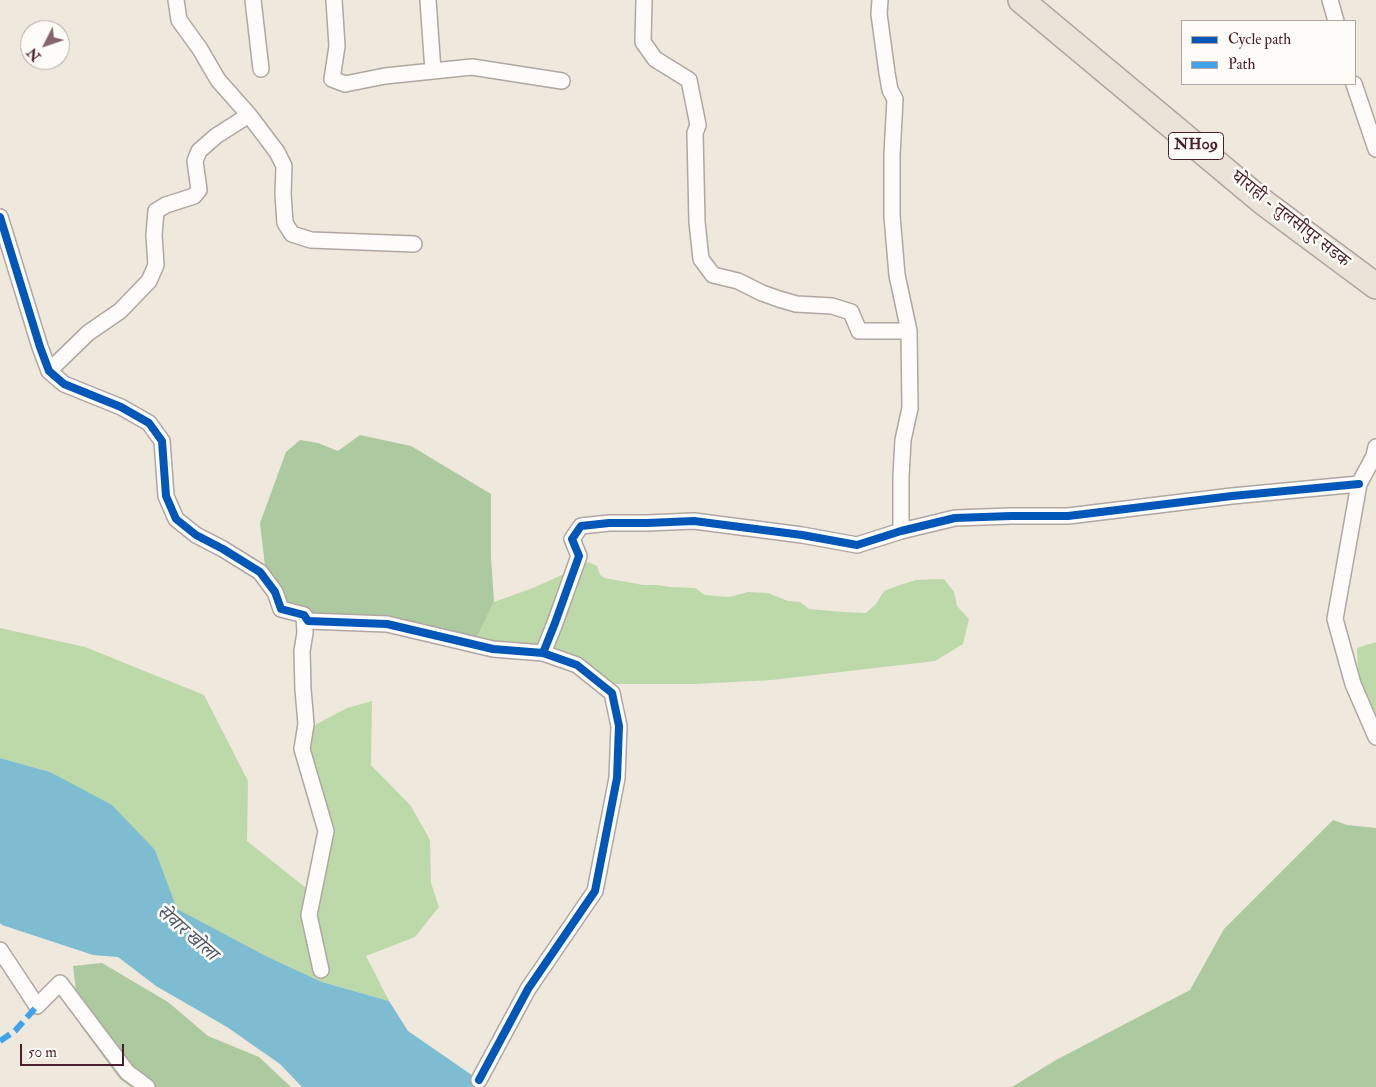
<!DOCTYPE html>
<meta charset="utf-8">
<style>
body{margin:0}
#map{position:relative;width:1376px;height:1087px;overflow:hidden;background:#efe8dd;font-family:"IM FELL Double Pica",serif}
canvas{display:block}
.legend{position:absolute;left:1181px;top:20px;width:175px;height:65px;box-sizing:border-box;background:#fdfcf7;border:1px solid #b5a4a5;margin:0;padding:6px 9px;list-style:none;font-size:15px;color:#4a1f2b}
.legend li{display:flex;align-items:center;gap:10px;height:25px}
.legend b{width:25px;border:1px solid #b5a4a5}
.north{position:absolute;left:20px;top:20px;width:50px;height:50px;box-sizing:border-box;background:#fdfcf7;border:1px solid #b5a4a5;border-radius:50%;rotate:229deg;font-size:14px;font-weight:700;line-height:20px;text-align:center;color:#4a1f2b}
.north::after{content:'';display:block;margin:auto;width:18px;height:22px;background:#846569;clip-path:polygon(50% 0,100% 100%,50% 72%,0 100%)}
.scale{position:absolute;left:20px;top:1044px;width:104px;height:22px;box-sizing:border-box;border:2px solid #4a1f2b;border-top:0;padding-left:6px;font-size:15px;line-height:18px;white-space:nowrap;color:#4a1f2b;-webkit-text-stroke:4px #fdfcf7;paint-order:stroke}
</style>
<div id="map">
<canvas width="1376" height="1087"></canvas>
<ul class="legend">
<li><b style="height:6px;background:#0057b8"></b>Cycle path</li>
<li><b style="height:6px;background:#40a2eb"></b>Path</li>
</ul>
<div class="north">N</div>
<div class="scale">50 m</div>
</div>
<script>
const context = document.querySelector('canvas').getContext('2d');
context.lineJoin = 'round';
function fill(path, color) {
  context.fillStyle = color;
  context.fill(path, 'evenodd');
}
function poly(rows) {
  const path = new Path2D();
  for (const r of rows) {
    path.moveTo(r[0], r[1]);
    for (let i = 2; i < r.length; i += 2) path.lineTo(r[i], r[i + 1]);
  }
  return path;
}
function stroke(path, color, width, dash) {
  context.strokeStyle = color;
  context.lineWidth = width;
  context.lineCap = dash ? 'butt' : 'round';
  context.setLineDash(dash || []);
  context.stroke(path);
}
function drawText(font, color, halo, rows, align = 'center') {
  context.font = font + ' "IM FELL Double Pica","Noto Serif Devanagari",serif';
  context.lineWidth = 5;
  context.setLineDash([]);
  context.textBaseline = 'middle';
  context.strokeStyle = halo;
  context.fillStyle = color;
  for (const [text, x, y, turn = 0] of rows) {
    context.save();
    context.translate(x, y);
    context.rotate((+turn || 0) * Math.PI / 180);
    context.textAlign = isNaN(turn) ? turn : align;
    if (halo) context.strokeText(text, 0, 0);
    context.fillText(text, 0, 0);
    context.restore();
  }
}
fill(poly([
 [588,562,597,566,600,575,605,578,643,585,657,585,670,587,695,588,705,595,729,597,748,592,768,593,788,601,800,602,809,609,844,612,866,613,876,604,884,591,897,586,916,580,944,579,954,592,957,606,969,619,963,644,935,661,772,680,696,684,615,684,595,676,476,639,494,602,533,588,577,568],
 [0,628,85,647,204,695,248,781,247,841,306,888,322,834,296,735,347,708,372,701,371,765,411,806,430,840,431,883,439,907,415,937,366,956,389,1001,322,982,268,957,176,909,155,850,50,772,0,758],
 [1376,642,1376,717,1367,697,1358,672,1357,648]
]), '#bdd9a9');
fill(poly([
 [360,435,411,446,491,494,491,557,494,602,476,639,310,619,285,607,281,591,265,566,260,523,286,452,300,440,318,443,338,451],
 [1333,820,1347,825,1376,828,1376,1087,1012,1087,1056,1060,1190,990,1224,929],
 [102,963,168,1002,208,1036,259,1057,291,1087,131,1087,120,1079,80,1025,73,966]
]), '#adc9a0');
fill(poly([
 [0,758,50,772,112,805,155,850,177,909,268,957,322,982,389,1001,408,1031,479,1080,482,1087,302,1087,280,1064,227,1027,156,986,118,957,93,955,2,925,0,923]
]), '#7ebdd1');
const minor = poly([
 [176,0,179,20,200,49,218,80,249,115,277,152,284,166,283,194,285,223,292,234,311,240,414,244],
 [253,0,261,69],
 [334,0,337,46,332,79,345,84,385,76,433,71],
 [428,0,433,71,472,67,562,81],
 [644,0,643,42,655,59,689,80,698,125,695,133,697,222,701,259,713,275,738,281,762,293,779,299,796,304,832,306,851,312,859,331,909,331],
 [880,0,879,14,887,73,890,90,895,99,892,155,892,216,897,275,909,331,910,408,903,440,901,476,901,531],
 [1330,0,1336,21],
 [1354,84,1376,149],
 [0,217,40,347,49,371,64,384,121,407,149,423,162,441,166,496,176,519,196,535,223,549,260,572,275,592,281,609,304,615,308,621,387,624,493,649,543,653,577,665,612,693,619,726,617,778,595,891,528,989,479,1080],
 [49,371,88,333,120,311,149,281,156,265,154,235,156,211,166,205,194,196,199,190,195,161,199,151,216,136,249,115],
 [1376,447,1374,456,1359,484,1335,619,1353,684,1376,737],
 [304,615,305,633,302,651,303,689,306,724,302,749,326,831,309,915,321,970],
 [543,653,555,623,579,556,572,539,581,526,609,523,647,523,694,521,802,535,857,545,901,531,955,518,1011,516,1068,516,1232,496,1359,484],
 [0,950,37,1006,60,983,127,1072,147,1087]
]);
const primary = poly([
 [1021,0,1263,202,1376,286]
]);
stroke(minor, '#b0a6a2', 18);
stroke(primary, '#b0a6a2', 28);
stroke(minor, '#fdfcfa', 15);
stroke(primary, '#eae3d7', 25);
stroke(poly([
 [0,1041,15,1031,37,1006]
]), '#40a2eb', 6, [12, 6]);
stroke(poly([
 [0,217,40,347,49,371,64,384,121,407,149,423,162,441,166,496,176,519,196,535,223,549,260,572,275,592,281,609,304,615,308,621,387,624,493,649,543,653,577,665,612,693,619,726,617,778,595,891,528,989,479,1080],
 [543,653,555,623,579,556,572,539,581,526,609,523,647,523,694,521,802,535,857,545,901,531,955,518,1011,516,1068,516,1232,496,1359,484]
]), '#0057b8', 8);
for (const [x, y, w] of [
 [1196,146,55]
]) {
  const box = new Path2D();
  box.roundRect(x - w / 2, y - 13.5, w, 27, 4);
  context.fillStyle = '#fdfcf7';
  context.fill(box);
  stroke(box, '#4a1f2b', 1);
}
drawText('bold 16px', '#4a1f2b', null, [
 ["NH09",1196,146]
]);
drawText('18px', '#4a1f2b', '#fdfcf7', [
 ["घोराही - तुलसीपुर सडक",1290,220,38]
]);
drawText('italic 19px', '#4c576b', '#fdfcf7', [
 ["सेवार खोला",186,934,41]
]);
</script>
